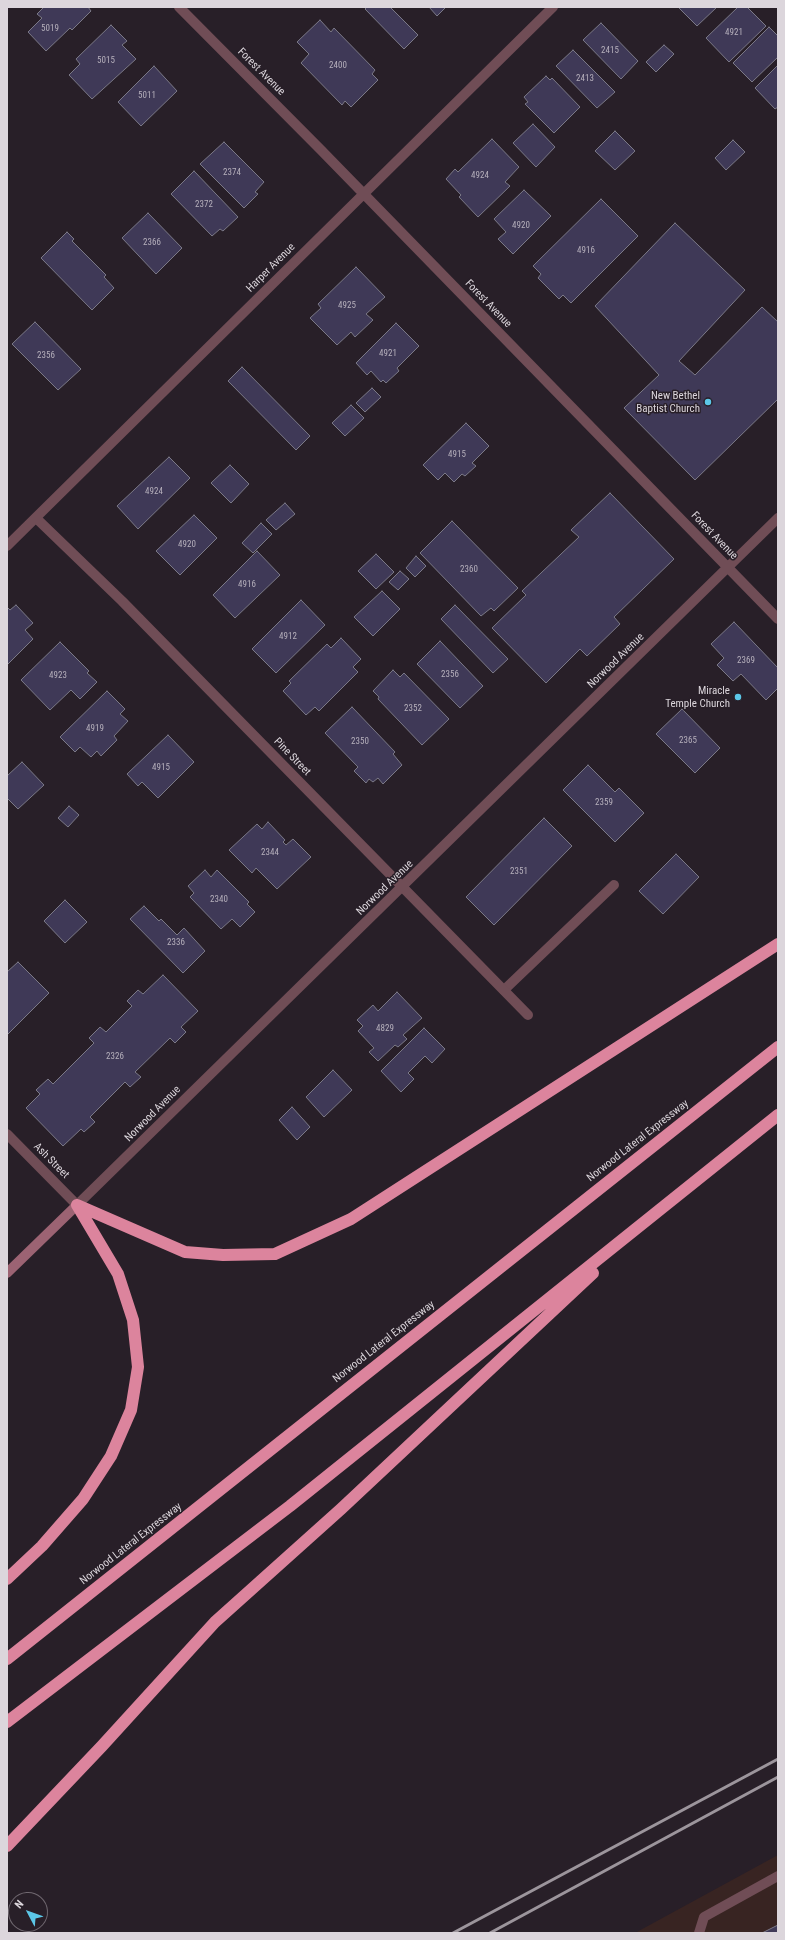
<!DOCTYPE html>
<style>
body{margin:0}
#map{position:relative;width:785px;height:1940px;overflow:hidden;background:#281f28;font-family:"Roboto Condensed",sans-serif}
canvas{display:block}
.frame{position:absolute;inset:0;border:8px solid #dcd6dc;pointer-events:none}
.north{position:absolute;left:8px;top:1892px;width:40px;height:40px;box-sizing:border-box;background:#281f28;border:1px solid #706870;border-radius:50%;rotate:311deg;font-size:11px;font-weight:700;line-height:16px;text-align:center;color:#dcd6dc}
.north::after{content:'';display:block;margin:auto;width:14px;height:18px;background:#5cc7e8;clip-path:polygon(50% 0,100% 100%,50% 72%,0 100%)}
</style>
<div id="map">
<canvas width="785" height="1940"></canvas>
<div class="frame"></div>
<div class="north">N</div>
</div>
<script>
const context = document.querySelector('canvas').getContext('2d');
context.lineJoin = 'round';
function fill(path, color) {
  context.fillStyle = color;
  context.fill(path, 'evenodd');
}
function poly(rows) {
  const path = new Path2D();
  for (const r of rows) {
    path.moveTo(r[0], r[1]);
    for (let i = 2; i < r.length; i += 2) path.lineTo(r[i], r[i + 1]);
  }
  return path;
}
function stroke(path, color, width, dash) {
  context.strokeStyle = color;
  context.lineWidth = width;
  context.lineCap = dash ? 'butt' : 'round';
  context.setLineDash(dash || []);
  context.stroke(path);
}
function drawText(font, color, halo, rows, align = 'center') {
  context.font = font + ' "Roboto Condensed",sans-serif';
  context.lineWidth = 3;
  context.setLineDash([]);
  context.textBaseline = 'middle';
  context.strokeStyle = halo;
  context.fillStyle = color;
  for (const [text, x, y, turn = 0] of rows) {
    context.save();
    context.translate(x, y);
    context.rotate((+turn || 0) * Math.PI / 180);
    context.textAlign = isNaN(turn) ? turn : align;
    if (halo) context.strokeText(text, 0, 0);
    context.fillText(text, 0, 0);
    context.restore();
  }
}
fill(poly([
 [778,1855,778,1933,635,1933]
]), '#382422');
const building = poly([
 [44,7,88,7,91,11,72,30,70,28,46,51,28,32,42,18,37,14,44,7],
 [367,7,390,7,418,35,404,49,365,9,367,7],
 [429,7,446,7,437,16,429,7],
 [678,7,717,7,697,26,678,7],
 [738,7,747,7,766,26,729,62,706,38,738,7],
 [320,20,331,32,334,28,375,70,372,74,378,80,351,107,345,101,342,105,301,63,309,54,297,42,320,20],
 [601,23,638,61,621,79,583,40,601,23],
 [111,25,127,41,122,45,136,59,92,99,69,75,80,64,76,59,111,25],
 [769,27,778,36,778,57,752,82,733,63,769,27],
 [664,45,674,54,656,72,646,62,664,45],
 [573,50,615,92,597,108,556,66,573,50],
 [778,65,778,107,775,109,755,88,778,65],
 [154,66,177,91,141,126,118,102,154,66],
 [546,76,550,80,552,78,580,107,554,133,525,104,528,102,524,97,546,76],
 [533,124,555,147,536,167,513,143,533,124],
 [615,131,635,151,615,170,595,151,615,131],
 [492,139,519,167,505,182,510,186,478,217,459,197,461,195,446,179,455,169,458,172,492,139],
 [733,140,745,152,726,170,715,158,733,140],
 [224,142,264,182,255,192,258,194,244,208,200,164,224,142],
 [194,171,238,217,223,231,220,229,212,236,171,194,194,171],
 [524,190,551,216,513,254,498,239,506,232,494,219,524,190],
 [601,199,638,236,571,303,563,295,559,299,538,278,541,274,533,266,601,199],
 [148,213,182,248,156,274,122,238,148,213],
 [675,223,745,290,679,361,695,375,762,307,778,322,778,399,695,480,624,408,659,375,595,306,675,223],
 [67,232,74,239,72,241,106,275,104,277,114,288,92,310,41,258,67,232],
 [356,267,385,297,366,314,373,320,355,337,351,332,337,345,310,318,321,308,318,304,356,267],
 [35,322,81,369,58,390,12,344,35,322],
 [396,323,419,346,397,368,399,371,386,383,383,380,381,382,371,371,367,375,356,363,396,323],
 [242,367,310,436,296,450,228,381,242,367],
 [372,388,381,397,365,412,356,403,372,388],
 [351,405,364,418,345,436,332,423,351,405],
 [466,423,489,446,472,463,476,466,465,476,462,474,454,482,445,473,438,480,423,465,466,423],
 [169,457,190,478,138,529,117,506,169,457],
 [230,465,249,484,231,503,211,483,230,465],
 [610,493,674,559,614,617,620,624,587,656,580,649,546,683,492,628,526,595,522,591,579,537,571,530,610,493],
 [285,503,295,514,276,530,266,520,285,503],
 [194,515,217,538,180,575,156,551,194,515],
 [452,521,518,588,494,611,491,608,481,616,420,553,452,521],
 [261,523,272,534,253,553,242,543,261,523],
 [257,551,280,575,235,618,213,595,257,551],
 [376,554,394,572,376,589,358,571,376,554],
 [416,556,426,566,415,577,406,568,416,556],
 [400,571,409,579,398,590,389,582,400,571],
 [382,591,400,609,373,636,354,617,382,591],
 [301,600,325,625,276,673,252,649,301,600],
 [16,605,33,623,25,630,33,639,7,665,7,607,10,610,16,605],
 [455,605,508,659,493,673,441,619,455,605],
 [734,622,778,668,778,688,766,700,741,674,733,681,717,665,724,658,711,644,734,622],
 [341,638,361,659,353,667,358,672,319,711,315,707,306,715,283,691,291,683,289,681,327,644,331,648,341,638],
 [440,641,483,686,460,708,417,664,440,641],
 [60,642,89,671,87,673,97,682,80,699,71,690,50,710,21,680,60,642],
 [393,670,400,677,404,673,449,719,422,745,378,699,379,697,373,691,393,670],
 [107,691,125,709,120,714,128,721,114,736,117,740,101,756,97,751,91,757,80,747,75,752,60,737,107,691],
 [352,707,395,752,393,754,402,765,383,784,378,778,373,782,369,779,366,783,354,771,358,767,325,733,352,707],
 [682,709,720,748,695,773,656,734,682,709],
 [168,735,194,762,158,798,142,782,138,786,127,774,168,735],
 [22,762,44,785,18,809,7,798,7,776,22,762],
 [588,765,615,792,619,788,644,813,615,842,563,790,588,765],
 [69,806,79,815,68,827,58,818,69,806],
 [544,818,572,846,494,925,466,897,544,818],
 [268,822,285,840,283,842,286,845,293,839,311,857,277,889,256,868,252,873,229,850,257,824,262,829,268,822],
 [676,854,699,877,663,914,639,891,676,854],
 [205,870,211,877,217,870,249,902,247,904,255,912,240,927,232,919,221,929,190,897,194,893,188,886,205,870],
 [65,900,87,922,65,943,44,921,65,900],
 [144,906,159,921,161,919,177,935,184,928,205,951,183,973,130,919,144,906],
 [18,962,49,993,7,1035,7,972,18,962],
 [163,975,198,1011,181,1027,186,1032,175,1043,170,1038,135,1072,141,1077,130,1087,125,1082,90,1117,95,1122,84,1132,81,1129,63,1146,26,1108,40,1094,36,1090,48,1079,53,1084,94,1043,89,1038,100,1027,106,1032,132,1006,127,1001,138,990,143,994,163,975],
 [397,992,422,1018,403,1035,407,1039,398,1047,395,1045,378,1061,369,1052,374,1048,358,1031,363,1026,357,1020,373,1005,378,1011,397,992],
 [424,1028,445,1049,432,1063,425,1056,408,1073,414,1079,401,1092,381,1071,424,1028],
 [333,1070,352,1090,324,1117,306,1097,333,1070],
 [292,1107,310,1127,297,1140,279,1120,292,1107],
 [778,1925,778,1933,762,1933,778,1925]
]);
fill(building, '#3f3957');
stroke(building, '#7b7987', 1);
stroke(poly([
 [504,990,614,885],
 [699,1933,704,1917,778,1876]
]), '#704d56', 10);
stroke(poly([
 [179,7,321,150,778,619],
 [36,518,122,601,528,1015],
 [7,546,553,7],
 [7,1134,77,1205,778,518]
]), '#704d56', 10);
stroke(poly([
 [7,1273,77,1205]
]), '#9c6373', 10);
stroke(poly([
 [77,1205,185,1252,223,1255,275,1254,351,1219,778,944],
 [7,1579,42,1546,83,1499,111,1456,131,1410,138,1367,133,1320,118,1274,77,1205],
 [7,1659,778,1047],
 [7,1722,290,1506,778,1115],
 [7,1846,102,1746,215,1622,341,1509,593,1273]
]), '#dc849d', 12);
stroke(poly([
 [453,1933,778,1759],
 [490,1933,778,1777]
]), '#9c959c', 3);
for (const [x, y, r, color] of [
 [708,402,4,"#5cc7e8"],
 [738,697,4,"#5cc7e8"]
]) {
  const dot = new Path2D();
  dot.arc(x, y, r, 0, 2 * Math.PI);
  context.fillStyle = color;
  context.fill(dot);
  stroke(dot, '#281f28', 1.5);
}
drawText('9px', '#b5afbb', null, [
 ["5019",50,29],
 ["4921",734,33],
 ["2415",610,51],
 ["5015",106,61],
 ["2400",338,66],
 ["2413",585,79],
 ["5011",147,96],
 ["2374",232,173],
 ["4924",480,176],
 ["2372",204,205],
 ["4920",521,226],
 ["2366",152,243],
 ["4916",586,251],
 ["4925",347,306],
 ["4921",388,354],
 ["2356",46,356],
 ["4915",457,455],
 ["4924",154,492],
 ["4920",187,545],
 ["2360",469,570],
 ["4916",247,585],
 ["4912",288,637],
 ["2369",746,661],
 ["2356",450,675],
 ["4923",58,676],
 ["2352",413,709],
 ["4919",95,729],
 ["2365",688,741],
 ["2350",360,742],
 ["4915",161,768],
 ["2359",604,803],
 ["2344",270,853],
 ["2351",519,872],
 ["2340",219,900],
 ["2336",176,943],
 ["4829",385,1029],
 ["2326",115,1057]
]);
drawText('11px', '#dcd6dc', '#281f28', [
 ["Forest Avenue",261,72,45],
 ["Harper Avenue",271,268,-45],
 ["Forest Avenue",488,304,46],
 ["Forest Avenue",714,536,46],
 ["Norwood Avenue",616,661,-44],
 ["Pine Street",292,757,46],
 ["Norwood Avenue",385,888,-44],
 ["Norwood Avenue",153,1114,-45],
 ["Norwood Lateral Expressway",638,1141,-38],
 ["Ash Street",51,1161,45],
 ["Norwood Lateral Expressway",384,1342,-38],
 ["Norwood Lateral Expressway",131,1544,-38]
]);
drawText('11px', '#dcd6dc', '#281f28', [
 ["New Bethel",700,396],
 ["Baptist Church",700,409],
 ["Miracle",730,691],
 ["Temple Church",730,704]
], 'right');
</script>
